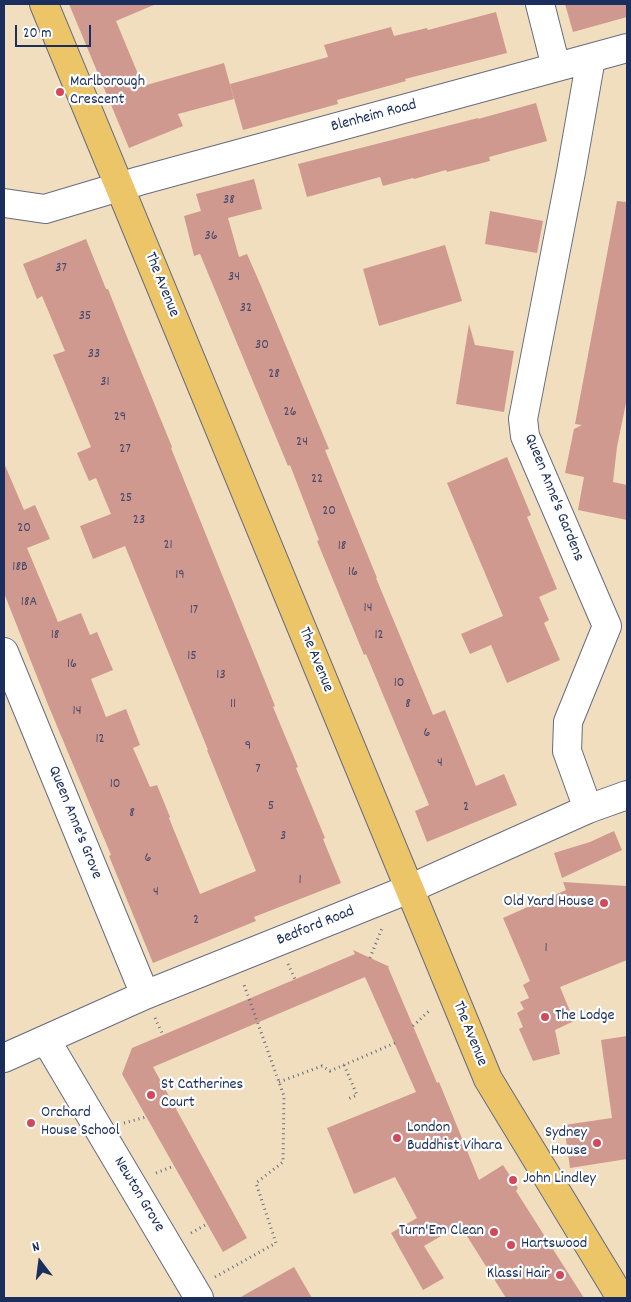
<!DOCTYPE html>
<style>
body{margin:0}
#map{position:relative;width:631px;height:1302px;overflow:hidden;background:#f0debe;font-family:Dekko,sans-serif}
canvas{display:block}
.frame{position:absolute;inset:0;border:5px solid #1b2f5e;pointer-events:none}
.north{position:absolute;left:15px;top:1237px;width:50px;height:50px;-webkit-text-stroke:4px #fff;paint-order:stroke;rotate:345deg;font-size:14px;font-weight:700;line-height:20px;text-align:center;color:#1b2f5e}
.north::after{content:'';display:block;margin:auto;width:18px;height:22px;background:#1b2f5e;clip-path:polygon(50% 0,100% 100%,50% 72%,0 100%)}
.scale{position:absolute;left:15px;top:25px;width:76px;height:22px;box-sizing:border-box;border:2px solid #1b2f5e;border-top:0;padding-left:6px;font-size:15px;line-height:18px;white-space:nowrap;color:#1b2f5e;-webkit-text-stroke:4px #fff;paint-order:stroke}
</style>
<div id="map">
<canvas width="631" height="1302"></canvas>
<div class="frame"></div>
<div class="north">N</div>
<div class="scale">20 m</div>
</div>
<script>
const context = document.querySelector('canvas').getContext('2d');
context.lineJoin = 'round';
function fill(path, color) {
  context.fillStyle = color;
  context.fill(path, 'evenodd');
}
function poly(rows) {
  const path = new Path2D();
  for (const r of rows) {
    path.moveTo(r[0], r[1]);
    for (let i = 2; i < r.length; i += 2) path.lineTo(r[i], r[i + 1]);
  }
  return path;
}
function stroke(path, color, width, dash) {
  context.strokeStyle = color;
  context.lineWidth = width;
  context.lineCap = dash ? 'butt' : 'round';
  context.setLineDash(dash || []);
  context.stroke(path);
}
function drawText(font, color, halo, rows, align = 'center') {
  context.font = font + ' Dekko,sans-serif';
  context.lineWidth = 4.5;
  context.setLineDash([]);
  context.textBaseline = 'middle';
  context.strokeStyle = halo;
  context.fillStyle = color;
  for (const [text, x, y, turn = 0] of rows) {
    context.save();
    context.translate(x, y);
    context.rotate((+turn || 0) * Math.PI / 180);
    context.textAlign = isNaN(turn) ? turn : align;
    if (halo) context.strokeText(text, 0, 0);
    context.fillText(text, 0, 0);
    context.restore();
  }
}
fill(poly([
 [69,4,156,4,116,21,143,86,224,63,234,99,178,114,183,126,129,148],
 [565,4,627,4,627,17,573,32],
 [496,12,507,53,405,79,406,81,337,100,338,104,243,130,230,84,328,57,324,45,391,27,394,36,427,28,428,30],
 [536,103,547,141,489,157,490,161,447,172,446,170,414,179,413,178,383,186,380,177,307,197,298,164,478,118,478,119],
 [254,179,262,209,228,218,239,257,247,254,261,286,329,449,325,450,377,578,376,578,433,715,445,710,476,786,504,774,517,805,427,842,415,811,429,805,366,654,364,655,317,541,319,540,290,465,288,466,200,254,194,256,184,216,201,211,196,194],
 [617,201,627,202,627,398,617,447,613,482,627,485,627,520,578,510,584,477,565,473,574,429,582,425,575,424],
 [490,211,543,221,537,253,485,244],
 [86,239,106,289,108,289,123,327,172,447,171,448,275,706,273,707,298,767,296,768,325,838,323,839,341,883,254,917,256,921,153,963,109,856,111,855,49,707,4,593,4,463,24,510,35,505,50,539,27,548,58,622,81,613,90,635,97,632,113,670,91,679,106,717,126,709,140,745,133,748,150,787,157,785,170,817,169,818,200,894,256,871,207,750,208,750,125,546,93,559,80,526,111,514,96,478,89,481,77,453,91,447,53,355,65,351,42,296,37,299,23,264],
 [445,245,462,301,379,326,363,269],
 [469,324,475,345,514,351,504,412,456,404],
 [507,457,531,515,527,517,557,589,539,597,549,620,544,623,560,660,507,683,491,645,470,654,461,634,503,616,447,483],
 [614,831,622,850,562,878,554,853,590,842],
 [563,882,627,886,627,960,560,987,574,1021,555,1030,560,1054,533,1061,519,1029,523,1027,517,1013,524,1009,520,1002,529,998,523,985,530,981,503,918,566,890],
 [353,950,390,967,388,967,413,1026,437,1083,439,1082,479,1180,503,1165,518,1188,516,1191,584,1298,506,1298,460,1225,424,1246,444,1278,423,1290,391,1233,417,1218,395,1177,354,1194,327,1128,416,1092,365,977,153,1067,247,1238,223,1252,122,1074,132,1048,355,954],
 [627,1036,627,1159,570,1168,564,1125,612,1118,601,1040],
 [294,1267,312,1298,239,1298]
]), '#cf9990');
const minor = poly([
 [540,4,556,67],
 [4,203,45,209,139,181,627,48],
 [4,652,145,995],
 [588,809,567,751,568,722,607,626,525,436,523,419,571,172,591,58],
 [46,1040,199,1298],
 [4,1058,145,995,409,889,588,809,627,795]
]);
const major = poly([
 [44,4,488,1079,621,1298]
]);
stroke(minor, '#666c80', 30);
stroke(major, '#666c80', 30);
stroke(poly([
 [370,958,382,928],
 [288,964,295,979],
 [155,1018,163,1035],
 [413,1026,429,1011],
 [344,1065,357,1095,348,1099],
 [279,1082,322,1066,330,1071,395,1043],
 [124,1123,146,1117],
 [156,1173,174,1166],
 [191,1233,207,1224],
 [215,1277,276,1243,256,1183,283,1162,284,1096,243,982]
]), '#666c80', 3, [1, 4]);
stroke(minor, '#fff', 28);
stroke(major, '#edc569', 28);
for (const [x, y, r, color] of [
 [60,92,5,"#d1495b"],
 [604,903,5,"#d1495b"],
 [545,1017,5,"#d1495b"],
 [151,1095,5,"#d1495b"],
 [31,1123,5,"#d1495b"],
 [397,1138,5,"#d1495b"],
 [597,1143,5,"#d1495b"],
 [513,1180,5,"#d1495b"],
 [494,1232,5,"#d1495b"],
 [511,1245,5,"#d1495b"],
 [560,1275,5,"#d1495b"]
]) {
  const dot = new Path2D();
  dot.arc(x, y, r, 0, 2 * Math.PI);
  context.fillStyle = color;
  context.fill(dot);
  stroke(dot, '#fff', 2);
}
drawText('14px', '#484a6a', null, [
 ["38",229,201],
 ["36",211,237],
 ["37",61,269],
 ["34",234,278],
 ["32",246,309],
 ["35",85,317],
 ["30",262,346],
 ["33",94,355],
 ["28",274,375],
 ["31",105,383],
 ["26",290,413],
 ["29",120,418],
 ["24",302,443],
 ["27",125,450],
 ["22",317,480],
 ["25",126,499],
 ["20",329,512],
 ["23",139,521],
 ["20",24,529],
 ["21",168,546],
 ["18",342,547],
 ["18B",20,568],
 ["16",353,573],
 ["19",180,576],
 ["18A",29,603],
 ["14",368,609],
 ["17",194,611],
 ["18",55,636],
 ["12",379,636],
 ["15",192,657],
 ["16",72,665],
 ["13",221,676],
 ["10",399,684],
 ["11",233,705],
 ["8",408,705],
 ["14",77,712],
 ["6",427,734],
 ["12",100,740],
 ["9",248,747],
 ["4",440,764],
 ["7",258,770],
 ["10",115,785],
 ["5",271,807],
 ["2",466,808],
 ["8",132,814],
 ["3",283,837],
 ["6",148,859],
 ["1",300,881],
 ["4",156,893],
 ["2",196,921],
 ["1",546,949]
]);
drawText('16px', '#1b2f5e', '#fff', [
 ["Marlborough",70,83],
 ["Crescent",70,101],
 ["Old Yard House",594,903,"right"],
 ["The Lodge",555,1017],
 ["St Catherines",161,1086],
 ["Court",161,1104],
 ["Orchard",41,1114],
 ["House School",41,1132],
 ["London",407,1129],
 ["Buddhist Vihara",407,1147],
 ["Sydney",587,1134,"right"],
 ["House",587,1152,"right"],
 ["John Lindley",523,1180],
 ["Turn'Em Clean",484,1232,"right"],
 ["Hartswood",521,1245],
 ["Klassi Hair",550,1275,"right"]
], 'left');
drawText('16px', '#1b2f5e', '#fff', [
 ["Blenheim Road",374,117,-15],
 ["The Avenue",161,285,68],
 ["Queen Anne's Gardens",553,498,68],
 ["The Avenue",315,660,68],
 ["Queen Anne's Grove",74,823,68],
 ["Bedford Road",316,927,-22],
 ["The Avenue",469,1034,68],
 ["Newton Grove",138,1195,59]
]);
</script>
